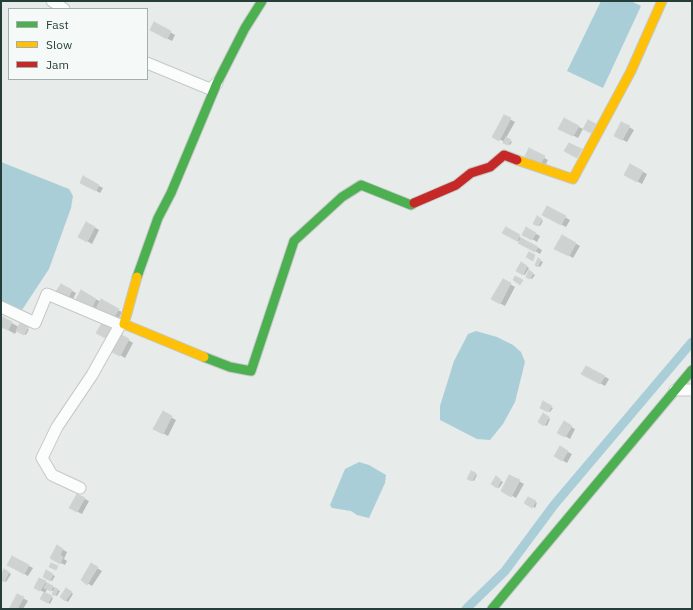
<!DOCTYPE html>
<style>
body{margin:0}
#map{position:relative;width:693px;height:610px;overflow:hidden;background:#e7ebe9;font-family:"IBM Plex Sans",sans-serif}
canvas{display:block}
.frame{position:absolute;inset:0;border:2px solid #253e39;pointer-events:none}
.legend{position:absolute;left:8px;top:8px;width:140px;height:72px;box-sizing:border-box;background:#f5faf8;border:1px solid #a2afac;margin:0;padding:5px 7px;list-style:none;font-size:12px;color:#253e39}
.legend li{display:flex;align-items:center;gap:8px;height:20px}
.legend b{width:20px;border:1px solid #a2afac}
</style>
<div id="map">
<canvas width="693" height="610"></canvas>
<div class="frame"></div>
<ul class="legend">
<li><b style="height:5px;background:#4caf50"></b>Fast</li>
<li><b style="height:5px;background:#ffc107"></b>Slow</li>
<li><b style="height:5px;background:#c62828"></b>Jam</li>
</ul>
</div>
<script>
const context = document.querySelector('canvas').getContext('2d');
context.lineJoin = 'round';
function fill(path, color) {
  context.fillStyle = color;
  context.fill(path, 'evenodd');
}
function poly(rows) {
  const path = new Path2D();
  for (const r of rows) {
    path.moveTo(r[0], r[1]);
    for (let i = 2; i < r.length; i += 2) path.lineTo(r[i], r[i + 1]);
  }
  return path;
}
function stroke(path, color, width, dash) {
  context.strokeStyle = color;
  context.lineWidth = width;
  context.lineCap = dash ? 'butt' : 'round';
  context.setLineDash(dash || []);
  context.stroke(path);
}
fill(poly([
 [601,1,631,1,641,6,603,88,567,71],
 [1,162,69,189,73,196,71,208,49,269,22,310,1,303],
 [476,331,497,337,513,345,521,352,525,362,515,402,503,424,490,440,477,439,440,420,440,406,454,361,468,334],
 [359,462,369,465,386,475,385,483,369,518,357,515,351,511,332,508,330,505,345,469]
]), '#aaced7');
fill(poly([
 [155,23,175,35,172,41,151,30],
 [504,116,515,122,506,138,512,142,510,145,494,136],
 [564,119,583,129,578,138,559,128],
 [622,123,634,130,627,142,615,136],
 [529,150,548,160,545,166],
 [630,165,647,174,642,184,625,175],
 [84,178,103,188,100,193,81,182],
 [547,207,570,220,566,227,543,215],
 [537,217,543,221,540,226,534,223],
 [87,223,99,230,92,244,80,237],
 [506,229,542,250,540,254,504,233],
 [527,229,540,236,537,242,524,234],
 [562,236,580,246,573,258,556,248],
 [539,260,543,262,540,267,536,265],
 [521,263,529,268,525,275,517,271],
 [530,272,535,275,532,279,527,276],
 [503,280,515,287,505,306,492,299],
 [61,285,76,293,72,301,57,293],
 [81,292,122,312,117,322,77,300],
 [1,317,19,327,21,325,29,329,26,335,17,330,15,334,1,326],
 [122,336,133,343,125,358,114,351],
 [587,367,609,379,605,386,583,374],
 [543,403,553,408,550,412,541,407],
 [163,413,176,420,168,436,155,429],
 [543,415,550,419,547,426,539,422],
 [564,423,575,429,570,439,559,432],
 [560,448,572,454,567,463,555,456],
 [472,472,477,475,474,481,468,478],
 [510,476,524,484,516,498,502,490],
 [496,478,503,482,499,488,493,484],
 [77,495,89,501,82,514,70,508],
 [528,498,537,503,535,508,526,503],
 [57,546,67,552,64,559,67,561,65,565,51,558],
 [12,557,33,568,28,576,8,565],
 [92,565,102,571,92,586,82,580],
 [5,570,11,574,6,582,1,579],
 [47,572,55,576,52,581,44,576],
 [40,579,60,591,57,596,53,594,54,592,48,588,45,593,53,598,50,604,42,599,45,593,35,587],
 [67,589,73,594,68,602,61,597],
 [18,595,28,601,23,609,11,609]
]), '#0003');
stroke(poly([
 [466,609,505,571,554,505,692,342]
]), '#aaced7', 9);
const building = poly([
 [154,22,171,31,167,39,150,30,154,22],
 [504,115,511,118,499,141,492,137,504,115],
 [564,118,579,126,573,136,558,129,564,118],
 [588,120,596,124,591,133,583,129,588,120],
 [621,122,630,126,622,140,614,136,621,122],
 [506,137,511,140,508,145,503,143,506,137],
 [569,143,582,149,577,158,564,151,569,143],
 [529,148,545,156,540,164,525,156,529,148],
 [630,164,643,171,637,182,624,175,630,164],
 [83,176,99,185,96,191,80,183,83,176],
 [547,206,566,216,561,225,542,215,547,206],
 [537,216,542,219,538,226,533,224,537,216],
 [86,222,95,227,87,242,78,237,86,222],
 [506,227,520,235,517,241,502,233,506,227],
 [526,227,536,233,532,240,522,235,526,227],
 [562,235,576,243,569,256,554,249,562,235],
 [521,238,538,247,535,252,518,243,521,238],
 [529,252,535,255,533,261,526,257,529,252],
 [538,258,541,260,537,267,535,265,538,258],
 [521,262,527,266,523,275,516,271,521,262],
 [529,270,533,273,530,279,526,277,529,270],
 [515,276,523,280,520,285,513,280,515,276],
 [503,279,511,283,500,304,491,299,503,279],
 [61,284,72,290,67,300,55,293,61,284],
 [81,290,96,299,91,309,75,301,81,290],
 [101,299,119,309,112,320,95,311,101,299],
 [1,316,12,322,8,330,1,327,1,316],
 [20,323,28,327,24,335,16,331,20,323],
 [102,323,113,329,107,339,96,333,102,323],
 [122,335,129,339,120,356,112,352,122,335],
 [586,366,605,376,600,384,581,374,586,366],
 [543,401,552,406,548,412,540,408,543,401],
 [163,411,172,416,163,434,153,429,163,411],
 [543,413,549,417,544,426,538,422,543,413],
 [564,421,572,426,565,437,557,433,564,421],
 [560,446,568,451,562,461,554,456,560,446],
 [471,471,476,473,472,481,467,479,471,471],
 [509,475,520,480,511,497,501,491,509,475],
 [496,476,501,480,497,488,491,484,496,476],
 [77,494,85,498,77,512,69,508,77,494],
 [528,497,536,501,532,508,524,503,528,497],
 [57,545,63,549,60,555,63,557,60,564,50,558,57,545],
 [12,556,29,565,24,574,7,565,12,556],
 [51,563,58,566,56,570,49,567,51,563],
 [91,563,98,567,87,585,81,580,91,563],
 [4,569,9,572,4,582,1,580,1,575,4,569],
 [46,570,53,574,50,581,43,577,46,570],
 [39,578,46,581,40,591,34,588,39,578],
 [47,583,53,586,51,591,44,588,47,583],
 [55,588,58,589,55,596,52,594,55,588],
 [66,588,72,592,65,601,60,597,66,588],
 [44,592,52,596,48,603,40,599,44,592],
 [17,594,24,597,17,609,9,609,17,594]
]);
fill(building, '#ced2d1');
stroke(building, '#d0d4d2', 1);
const street = poly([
 [52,1,64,9],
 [147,63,210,89,217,83],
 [1,307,35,323,47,294,120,325,124,324],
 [675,390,692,390],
 [80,488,52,475,42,458,57,427,92,375,120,325]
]);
const fast = poly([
 [137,277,158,218,171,193,217,83,245,28,262,1],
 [204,357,230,367,251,371,294,241,342,197,361,185,411,205,414,203],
 [492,609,692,370]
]);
const slow = poly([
 [517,160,573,179,631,71,662,1],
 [137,277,124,324,204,357]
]);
const jam = poly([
 [414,203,456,185,471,173,490,167,504,155,517,160]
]);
stroke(street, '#c4c8c6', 13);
stroke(fast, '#c3c9c7', 11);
stroke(slow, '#c3c9c7', 11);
stroke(jam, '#c3c9c7', 11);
stroke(street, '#fbfcfc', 11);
stroke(fast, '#4caf50', 9);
stroke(slow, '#ffc107', 9);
stroke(jam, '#c62828', 9);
</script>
